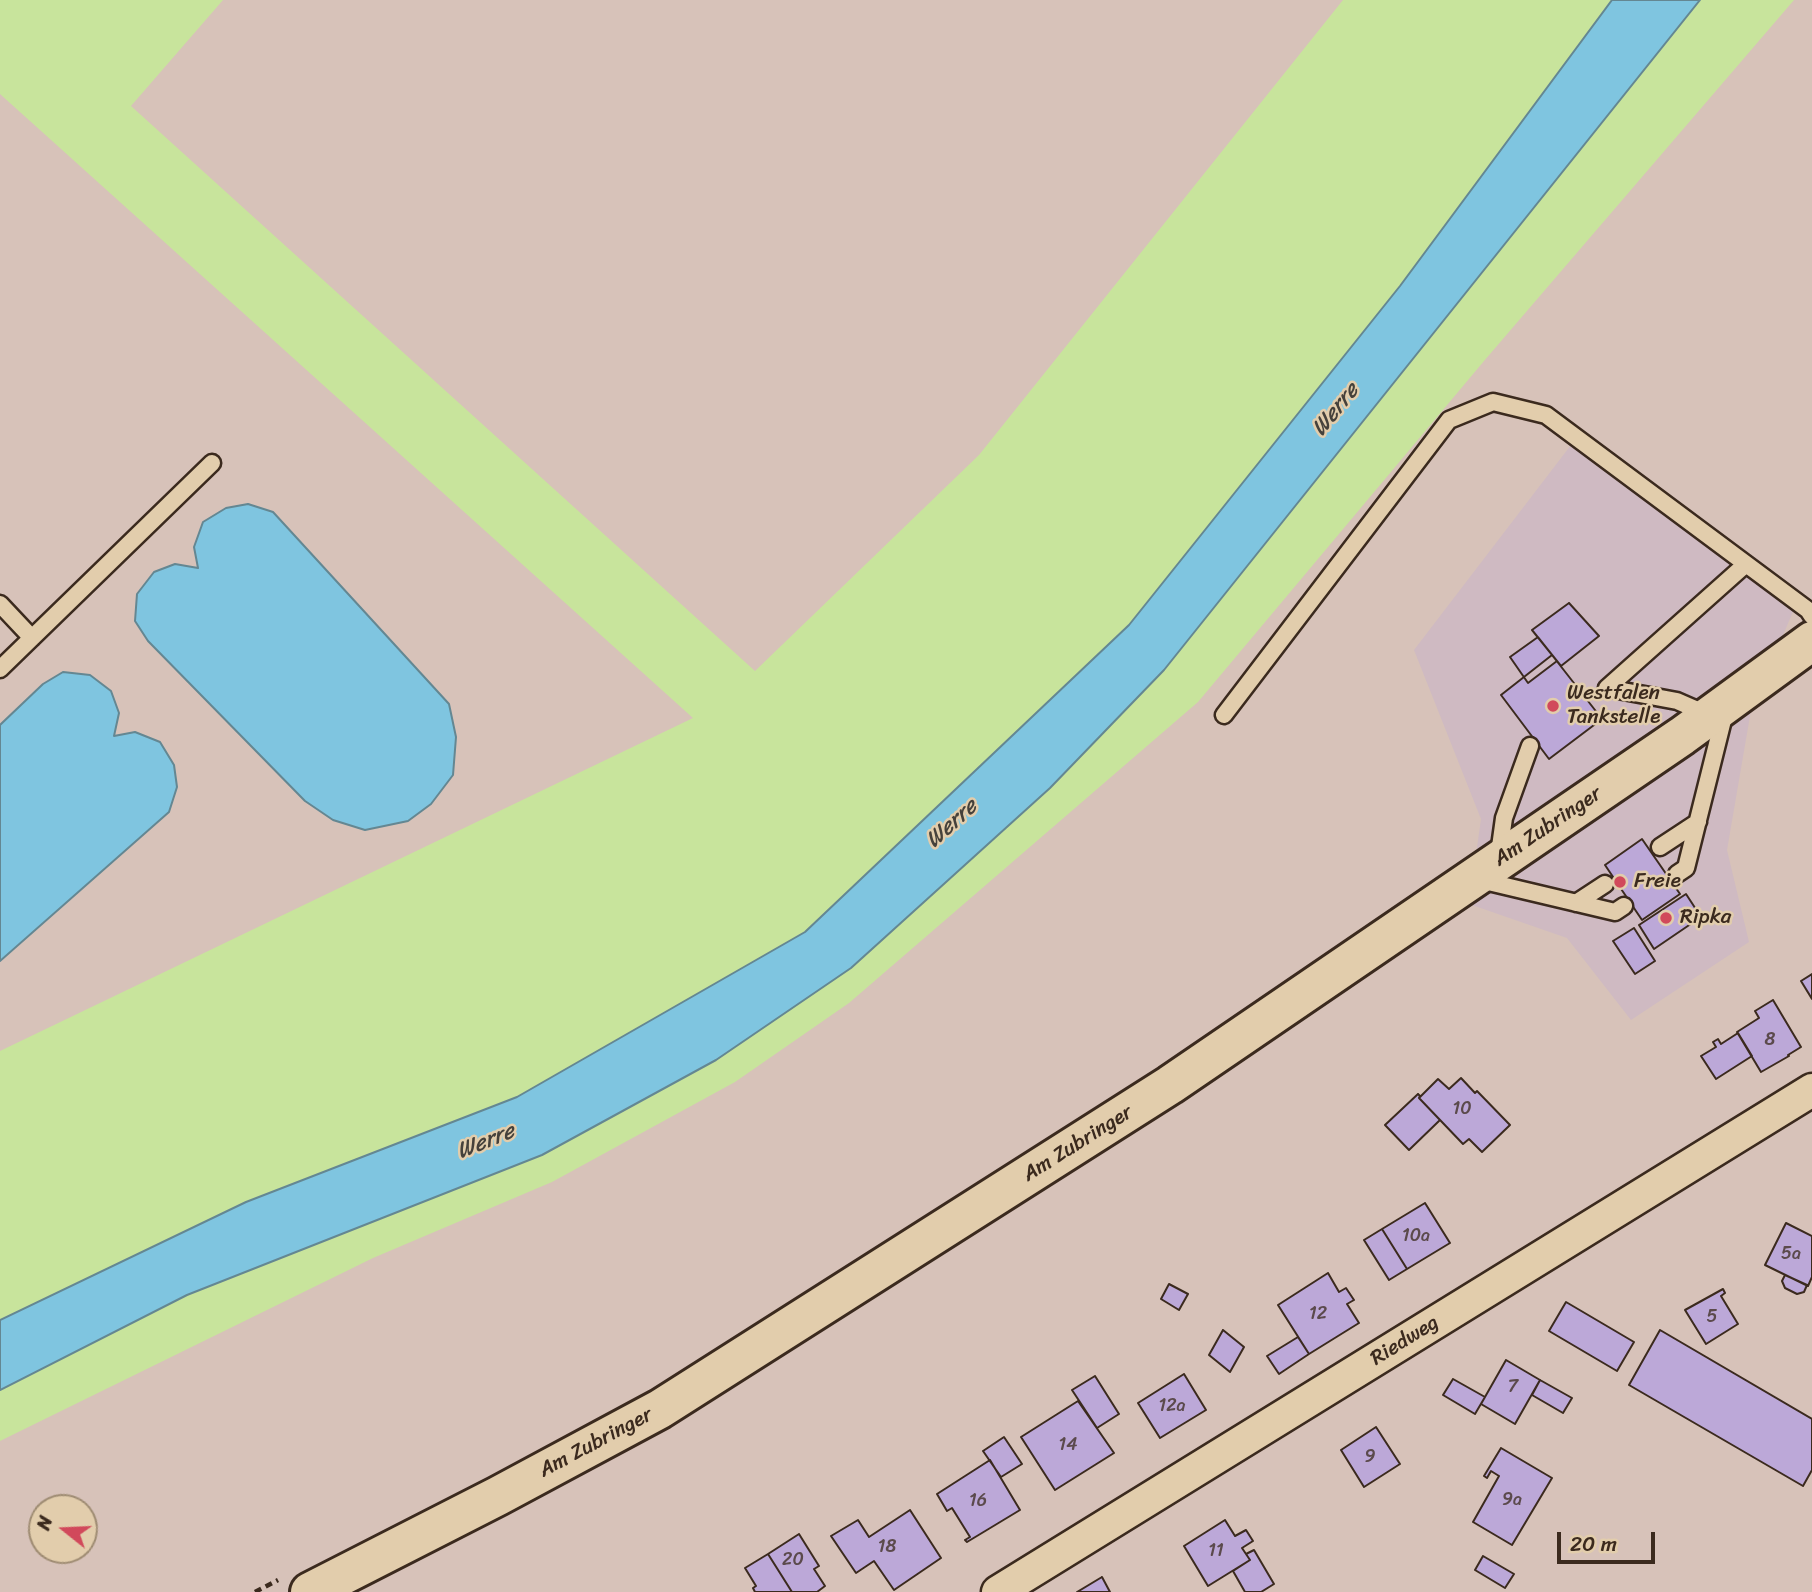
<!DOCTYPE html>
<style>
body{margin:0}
#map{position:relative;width:1812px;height:1592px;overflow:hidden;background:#d7c2b9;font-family:Sriracha,sans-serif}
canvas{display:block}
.north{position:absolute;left:28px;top:1494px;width:70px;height:70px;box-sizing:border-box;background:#e2cdac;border:2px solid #9f8c73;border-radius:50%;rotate:288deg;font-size:19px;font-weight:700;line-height:28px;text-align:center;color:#3b2a1e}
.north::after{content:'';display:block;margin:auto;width:24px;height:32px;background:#d1495b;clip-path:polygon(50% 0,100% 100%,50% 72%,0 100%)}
.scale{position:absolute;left:1557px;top:1532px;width:98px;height:32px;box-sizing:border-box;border:4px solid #3b2a1e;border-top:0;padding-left:9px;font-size:21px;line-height:24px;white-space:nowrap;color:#3b2a1e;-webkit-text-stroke:5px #e2cdac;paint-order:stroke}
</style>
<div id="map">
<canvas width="1812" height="1592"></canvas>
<div class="north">N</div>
<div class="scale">20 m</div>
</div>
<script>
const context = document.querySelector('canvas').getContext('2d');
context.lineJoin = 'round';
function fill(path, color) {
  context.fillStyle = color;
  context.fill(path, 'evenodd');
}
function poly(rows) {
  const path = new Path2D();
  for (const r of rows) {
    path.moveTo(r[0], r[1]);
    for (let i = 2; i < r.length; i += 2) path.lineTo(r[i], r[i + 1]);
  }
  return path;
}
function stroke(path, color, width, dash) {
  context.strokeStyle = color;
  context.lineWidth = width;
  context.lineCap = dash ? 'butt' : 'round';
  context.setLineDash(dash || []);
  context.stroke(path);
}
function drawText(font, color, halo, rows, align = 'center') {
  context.font = font + ' Sriracha,sans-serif';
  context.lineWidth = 5;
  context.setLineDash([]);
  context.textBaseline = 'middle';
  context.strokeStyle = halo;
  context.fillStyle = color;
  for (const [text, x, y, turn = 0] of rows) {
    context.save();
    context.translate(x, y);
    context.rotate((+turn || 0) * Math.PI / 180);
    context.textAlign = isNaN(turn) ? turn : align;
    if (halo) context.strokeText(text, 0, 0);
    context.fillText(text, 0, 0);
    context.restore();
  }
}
fill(poly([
 [1571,445,1795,607,1751,710,1727,850,1749,942,1631,1020,1567,938,1469,904,1481,819,1414,650]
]), '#cfbac2');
fill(poly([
 [0,0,223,0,131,106,755,671,979,455,1343,0,1612,0,1400,286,1129,625,805,932,517,1097,246,1202,0,1320,0,1051,693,718,0,94],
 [1700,0,1794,0,1484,361,1198,702,849,1003,735,1082,552,1182,373,1258,0,1441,0,1390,187,1295,716,1060,851,968,1050,788,1164,670]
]), '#c8e49c');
const water = poly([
 [1612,0,1700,0,1164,670,1050,788,851,968,716,1060,542,1155,187,1295,0,1390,0,1320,246,1202,517,1097,805,932,1129,625,1400,286,1612,0],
 [248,504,273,512,449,704,456,737,453,775,431,804,408,821,365,830,333,820,305,801,148,641,135,621,137,594,154,572,175,564,198,568,194,547,203,522,226,508,248,504],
 [63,672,90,675,111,691,119,713,114,736,135,732,160,742,174,765,177,787,169,812,0,961,0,725,43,684,63,672]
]);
fill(water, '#7fc5e0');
stroke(water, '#648792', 2);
const building = poly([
 [1569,603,1599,636,1561,666,1532,630,1569,603],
 [1538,637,1557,661,1528,683,1510,657,1538,637],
 [1552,655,1602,719,1549,759,1501,695,1552,655],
 [1642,839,1680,894,1642,920,1605,865,1642,839],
 [1686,894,1701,917,1654,949,1639,925,1686,894],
 [1634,928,1655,961,1635,974,1613,941,1634,928],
 [1812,974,1812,999,1801,981,1812,974],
 [1773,1000,1801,1047,1788,1055,1789,1056,1761,1072,1737,1032,1759,1018,1755,1011,1773,1000],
 [1738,1033,1752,1056,1716,1079,1701,1056,1716,1047,1713,1042,1718,1039,1721,1044,1738,1033],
 [1461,1078,1475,1093,1477,1091,1510,1125,1482,1152,1469,1139,1463,1144,1419,1098,1438,1079,1449,1089,1461,1078],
 [1418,1094,1420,1096,1419,1098,1440,1120,1409,1150,1385,1125,1418,1094],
 [1425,1203,1450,1243,1407,1269,1382,1229,1425,1203],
 [1786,1223,1812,1236,1812,1277,1808,1286,1765,1265,1786,1223],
 [1382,1229,1407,1269,1389,1280,1364,1240,1382,1229],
 [1328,1273,1339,1292,1346,1288,1354,1300,1347,1304,1359,1323,1309,1354,1278,1305,1328,1273],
 [1785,1275,1807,1285,1804,1292,1797,1294,1785,1288,1782,1281,1785,1275],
 [1169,1284,1188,1294,1179,1310,1161,1299,1169,1284],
 [1723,1289,1725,1293,1721,1296,1738,1324,1706,1344,1685,1310,1723,1289],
 [1566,1302,1634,1342,1617,1371,1549,1331,1566,1302],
 [1223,1330,1244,1347,1230,1372,1209,1355,1223,1330],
 [1660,1330,1812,1419,1812,1470,1803,1486,1629,1385,1660,1330],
 [1298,1337,1309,1354,1279,1374,1267,1356,1298,1337],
 [1506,1360,1540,1380,1515,1424,1481,1404,1506,1360],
 [1184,1374,1206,1410,1160,1438,1138,1403,1184,1374],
 [1095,1376,1119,1414,1097,1428,1072,1390,1095,1376],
 [1453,1379,1485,1397,1475,1414,1443,1395,1453,1379],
 [1540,1380,1572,1398,1563,1413,1532,1395,1540,1380],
 [1078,1401,1114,1453,1055,1490,1021,1437,1078,1401],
 [1376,1427,1400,1464,1364,1487,1341,1450,1376,1427],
 [1004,1437,1022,1464,1001,1477,983,1451,1004,1437],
 [1501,1448,1552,1478,1512,1545,1473,1522,1499,1476,1491,1471,1487,1478,1484,1476,1501,1448],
 [990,1460,1020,1510,967,1542,965,1540,970,1537,952,1508,947,1511,937,1494,990,1460],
 [910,1510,941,1558,894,1590,874,1561,856,1573,831,1536,858,1520,869,1537,910,1510],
 [1225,1520,1235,1536,1246,1530,1253,1541,1242,1548,1250,1560,1208,1586,1184,1546,1225,1520],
 [799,1534,819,1566,814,1569,825,1586,817,1592,792,1592,768,1554,799,1534],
 [1254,1550,1274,1584,1261,1592,1245,1592,1233,1571,1250,1560,1246,1554,1254,1550],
 [768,1554,792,1592,755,1592,753,1588,756,1586,745,1568,768,1554],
 [1483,1556,1514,1574,1505,1588,1475,1570,1483,1556],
 [1102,1577,1110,1592,1077,1592,1102,1577]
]);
fill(building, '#bca8d8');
stroke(building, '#3b2a1e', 2);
const service = poly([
 [0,604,32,638],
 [0,669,212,463],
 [1607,688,1746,564],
 [1607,688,1677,701,1709,715],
 [1224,715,1449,420,1493,402,1546,415,1808,610,1812,616],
 [1660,847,1698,822],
 [1499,854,1504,818,1530,746],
 [1677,874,1686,868,1725,712],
 [1480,880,1615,912,1624,906],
 [1576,903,1605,884]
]);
const minor = poly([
 [998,1592,1812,1090]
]);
const primary = poly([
 [310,1592,498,1496,660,1409,1170,1085,1682,736,1812,641]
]);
stroke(service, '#3b2a1e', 21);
stroke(minor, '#3b2a1e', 37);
stroke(primary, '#3b2a1e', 44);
stroke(poly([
 [255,1592,278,1580]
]), '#3b2a1e', 4.5, [7, 5]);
stroke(service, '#e2cdac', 16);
stroke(minor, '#e2cdac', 32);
stroke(primary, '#e2cdac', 38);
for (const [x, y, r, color] of [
 [1553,706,7,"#d1495b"],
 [1620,882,7,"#d1495b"],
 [1666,918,7,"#d1495b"]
]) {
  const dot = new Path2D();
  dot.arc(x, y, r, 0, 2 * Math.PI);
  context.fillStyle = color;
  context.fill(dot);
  stroke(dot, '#e2cdac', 2.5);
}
drawText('18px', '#5b4a4c', null, [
 ["8",1770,1040],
 ["10",1462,1109],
 ["10a",1416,1236],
 ["5a",1791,1254],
 ["12",1318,1314],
 ["5",1712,1317],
 ["7",1513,1387],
 ["12a",1172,1406],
 ["14",1068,1445],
 ["9",1370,1457],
 ["9a",1512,1500],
 ["16",978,1501],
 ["18",887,1547],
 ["11",1216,1551],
 ["20",793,1560]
]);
drawText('21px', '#3b2a1e', '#e2cdac', [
 ["Westfalen",1567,694],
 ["Tankstelle",1567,718],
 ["Freie",1634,882],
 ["Ripka",1680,918]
], 'left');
drawText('21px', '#3b2a1e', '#e2cdac', [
 ["Am Zubringer",1548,827,-34],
 ["Am Zubringer",1078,1144,-32],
 ["Riedweg",1405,1341,-32],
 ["Am Zubringer",596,1443,-28]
]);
drawText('italic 23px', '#45413b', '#e2cdac', [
 ["Werre",1336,410,-51],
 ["Werre",952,824,-42],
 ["Werre",486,1142,-22]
]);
</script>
